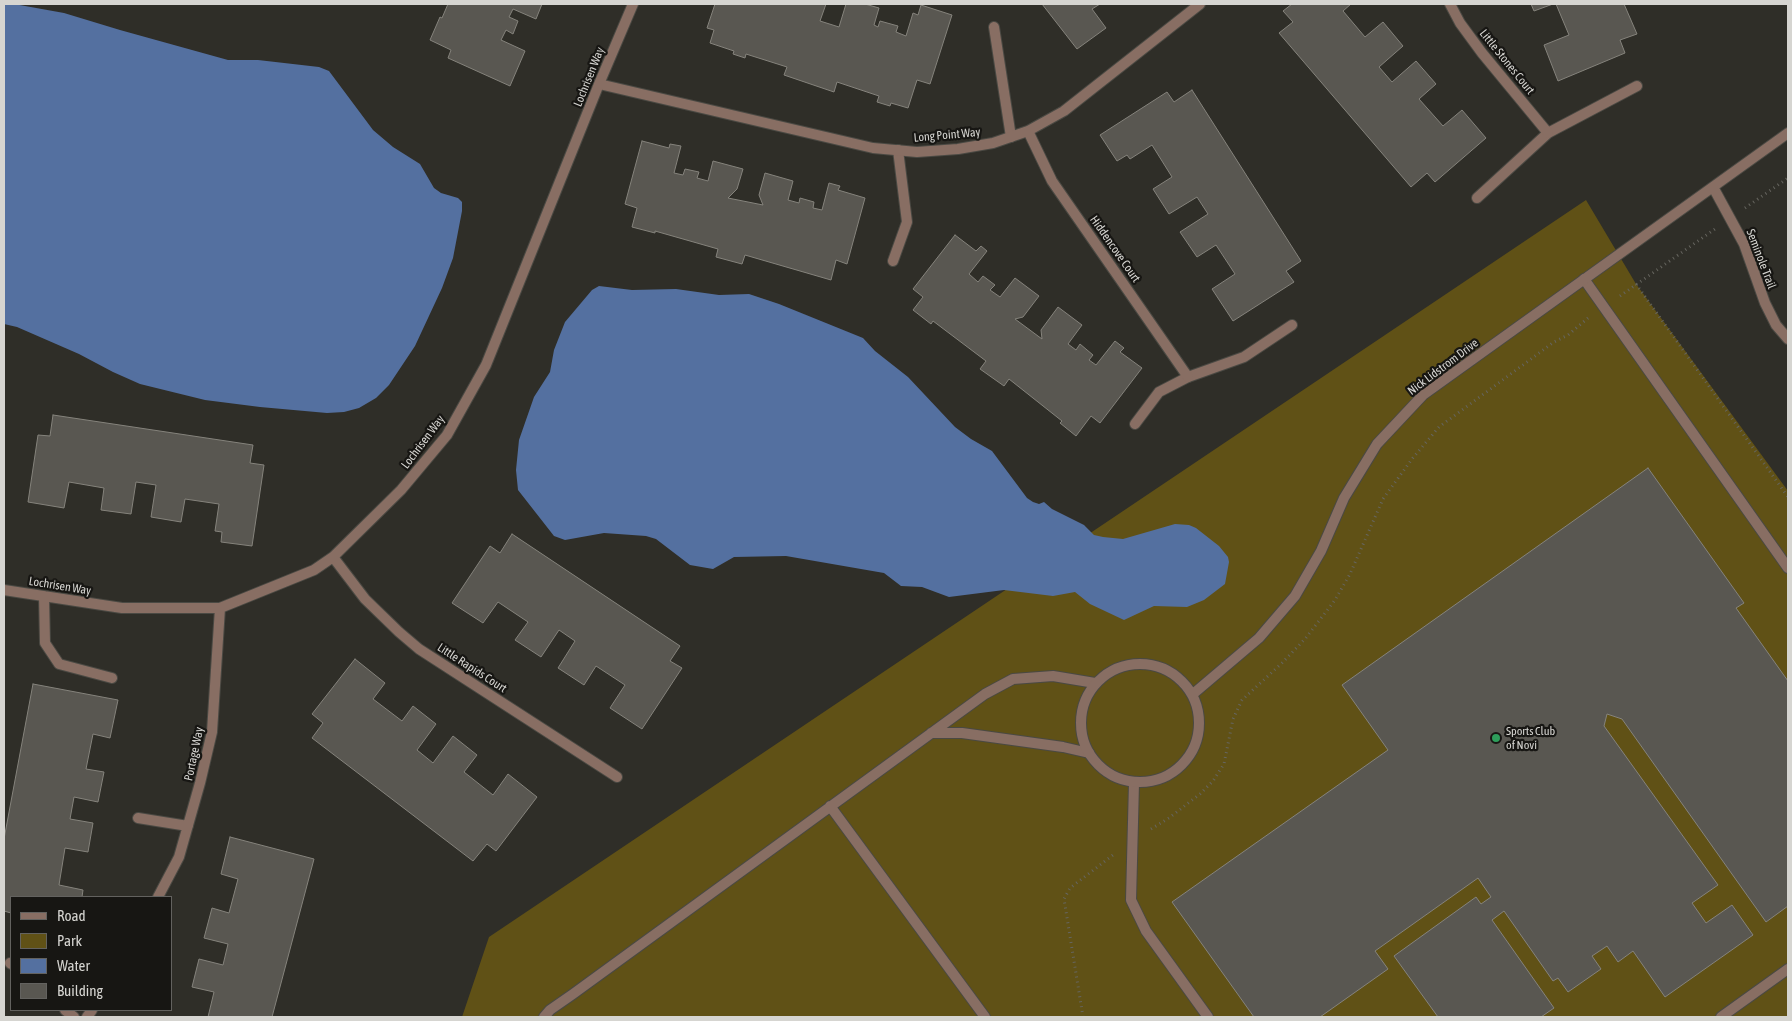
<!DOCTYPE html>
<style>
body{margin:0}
#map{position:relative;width:1792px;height:1021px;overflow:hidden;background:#2f2e28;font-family:"Asap Condensed",sans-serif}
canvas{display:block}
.frame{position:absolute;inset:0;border:5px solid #d6d5d1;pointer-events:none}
.legend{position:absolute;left:10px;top:896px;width:162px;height:115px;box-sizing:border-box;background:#171613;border:1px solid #63625f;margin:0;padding:6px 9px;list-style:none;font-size:15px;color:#d6d5d1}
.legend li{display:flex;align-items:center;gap:10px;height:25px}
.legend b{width:25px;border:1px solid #63625f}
</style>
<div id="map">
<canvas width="1792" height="1021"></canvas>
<div class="frame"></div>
<ul class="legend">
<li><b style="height:6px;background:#886e63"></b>Road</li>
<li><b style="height:14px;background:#605116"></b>Park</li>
<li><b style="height:14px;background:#5470a0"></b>Water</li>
<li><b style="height:14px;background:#595751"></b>Building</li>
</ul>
</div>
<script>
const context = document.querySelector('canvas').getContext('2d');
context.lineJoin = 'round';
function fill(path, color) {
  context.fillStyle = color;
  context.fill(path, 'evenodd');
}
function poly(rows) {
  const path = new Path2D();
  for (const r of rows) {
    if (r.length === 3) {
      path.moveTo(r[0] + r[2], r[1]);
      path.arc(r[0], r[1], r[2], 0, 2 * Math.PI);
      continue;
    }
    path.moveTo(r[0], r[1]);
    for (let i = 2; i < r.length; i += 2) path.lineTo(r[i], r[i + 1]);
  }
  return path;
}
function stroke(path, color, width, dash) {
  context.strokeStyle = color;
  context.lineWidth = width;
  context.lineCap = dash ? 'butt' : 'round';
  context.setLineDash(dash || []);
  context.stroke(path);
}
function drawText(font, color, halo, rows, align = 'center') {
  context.font = font + ' "Asap Condensed",sans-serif';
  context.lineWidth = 4.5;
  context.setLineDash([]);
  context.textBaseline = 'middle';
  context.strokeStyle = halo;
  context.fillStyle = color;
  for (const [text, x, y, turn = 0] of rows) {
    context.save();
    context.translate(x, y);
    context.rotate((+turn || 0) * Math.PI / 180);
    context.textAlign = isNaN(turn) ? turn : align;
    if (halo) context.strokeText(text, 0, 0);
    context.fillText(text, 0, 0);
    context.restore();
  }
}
fill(poly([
 [1586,200,1636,284,1788,491,1788,1017,462,1017,489,937]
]), '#605116');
fill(poly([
 [4,4,14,4,64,13,120,30,228,60,258,60,319,67,329,71,373,130,393,147,420,164,434,188,441,193,458,198,462,202,462,211,453,258,442,288,415,346,389,385,376,398,359,408,344,412,327,413,260,407,205,400,140,384,113,372,79,354,17,327,4,324],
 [599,286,632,290,676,289,719,295,749,294,779,304,863,338,875,351,908,377,955,427,971,439,992,451,1027,498,1033,502,1039,504,1044,502,1052,509,1084,525,1094,535,1103,537,1123,539,1175,524,1189,525,1196,528,1219,546,1228,557,1229,562,1225,584,1204,600,1187,607,1154,606,1124,620,1090,604,1075,592,1053,596,1004,590,949,597,922,587,901,586,884,573,786,556,734,557,713,569,690,565,656,539,646,536,604,533,565,540,554,536,518,490,516,470,519,440,534,397,550,372,554,350,565,322,592,290]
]), '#5470a0');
const building = poly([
 [448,4,542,4,536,19,513,9,509,17,518,21,513,34,506,30,501,40,525,51,510,86,448,58,451,50,430,40,440,17,442,18,448,4],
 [715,4,826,4,820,21,839,27,846,4,865,4,879,8,874,25,878,27,880,21,898,26,896,32,906,36,913,13,918,15,921,5,952,15,930,84,917,80,908,108,891,103,890,106,877,102,879,96,837,82,834,92,784,75,787,67,746,54,745,58,733,54,734,51,710,43,714,30,707,28,715,4],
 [1042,4,1100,4,1092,9,1106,28,1077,49,1042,4],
 [1292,4,1351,4,1343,11,1365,37,1383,22,1403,46,1379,67,1392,82,1416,61,1436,84,1419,99,1443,126,1462,110,1486,138,1435,182,1427,173,1411,187,1279,33,1293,22,1283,11,1292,4],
 [1531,4,1553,4,1534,11,1531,4],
 [1556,4,1624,4,1637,34,1620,40,1625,53,1558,81,1544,45,1569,35,1556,4],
 [1192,90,1301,261,1286,271,1294,282,1233,321,1212,289,1235,274,1216,245,1197,257,1180,232,1208,214,1197,197,1169,214,1153,189,1172,177,1152,145,1130,159,1127,155,1117,161,1100,135,1167,92,1174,102,1192,90],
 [642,141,669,148,670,144,681,146,674,173,683,175,685,169,699,172,697,178,708,181,713,161,743,169,737,189,728,198,763,205,759,195,765,173,793,181,788,200,799,203,800,198,814,202,813,208,822,210,829,183,840,186,838,190,865,198,847,264,836,260,831,280,745,255,742,264,716,257,718,249,655,231,655,233,632,227,637,208,625,204,642,141],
 [955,235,976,251,981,246,987,251,969,274,978,282,983,276,995,285,990,290,1000,297,1015,278,1039,296,1023,317,1015,319,1042,339,1041,330,1058,307,1082,325,1068,344,1076,350,1080,344,1093,355,1089,360,1096,365,1115,341,1124,348,1120,352,1142,368,1100,423,1091,416,1076,436,1060,423,1062,421,1009,379,1004,386,980,369,986,361,933,321,931,324,913,310,923,297,913,289,955,235],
 [53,415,253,445,250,463,264,465,252,546,221,542,222,532,215,531,219,504,185,499,181,522,151,517,156,485,136,482,131,514,101,510,104,488,69,482,64,508,28,502,38,435,50,436,53,415],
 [1648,468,1744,603,1736,608,1788,681,1788,906,1766,922,1622,719,1607,714,1604,726,1718,885,1692,903,1706,923,1732,905,1753,935,1665,997,1633,951,1618,962,1607,946,1592,956,1601,969,1568,992,1558,978,1553,981,1504,911,1492,920,1554,1008,1541,1017,1438,1017,1394,956,1476,897,1481,904,1491,897,1478,878,1375,951,1388,969,1320,1017,1254,1017,1172,902,1388,750,1342,685,1648,468],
 [512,534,680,646,670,661,682,668,642,729,610,708,625,685,596,666,584,685,558,668,575,641,559,630,541,657,515,640,528,622,498,602,483,623,452,603,490,546,500,553,512,534],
 [355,659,385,683,373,699,402,721,413,706,436,724,417,750,433,763,453,736,477,755,464,772,493,795,508,774,537,797,496,851,487,844,473,861,312,738,323,723,312,714,355,659],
 [33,684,118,700,110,738,93,734,86,769,104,772,98,802,74,797,70,819,93,823,88,852,65,848,59,885,83,890,82,897,11,897,11,913,4,911,4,839,33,684],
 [230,837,314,859,272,1017,208,1017,214,992,192,987,199,959,223,965,228,944,204,938,212,908,229,913,238,879,221,874,230,837]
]);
fill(building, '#595751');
stroke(building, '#85837c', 1);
const service = poly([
 [994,27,1011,137],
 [1477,198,1548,133,1637,86],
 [893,261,907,222,898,150],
 [1584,279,1788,568],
 [1135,424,1159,392,1188,377,1244,357,1292,325],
 [931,733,962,733,1063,747,1089,753],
 [1134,783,1131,900,1146,931,1208,1017],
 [830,806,985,1017],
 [544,1017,550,1010,573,994,985,694,1013,679,1053,676,1095,683],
 [1721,1017,1788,969]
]);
const minor = poly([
 [1450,4,1460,23,1482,53,1548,133],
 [599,84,873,148,917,152,958,149,993,143,1028,131,1064,111,1200,4],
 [1028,131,1052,181,1188,377],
 [1713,187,1744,244,1765,303,1776,325,1788,339],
 [333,557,365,599,399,632,419,649,617,777],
 [4,590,122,608,220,608,314,570,333,557,401,490,447,435,486,365,599,84,633,4],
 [44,596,45,643,59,664,112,678],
 [1140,723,59],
 [1193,694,1259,638,1295,596,1321,551,1344,498,1377,444,1423,395,1788,133],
 [138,818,188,826],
 [158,897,179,857,200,783,212,732,220,608],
 [10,963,11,964],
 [65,1010,74,1017],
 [87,1017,92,1010]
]);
stroke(service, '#4a4943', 12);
stroke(minor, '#4a4943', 12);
stroke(poly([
 [1745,208,1788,178],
 [1636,284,1788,497],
 [1620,296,1715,229],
 [1151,829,1169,818,1200,794,1213,781,1224,764,1233,719,1242,700,1282,663,1305,639,1335,600,1350,574,1383,499,1412,459,1439,427,1554,342,1568,335,1588,318],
 [1083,1017,1064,899,1070,888,1113,855]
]), '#66655f', 3, [1, 4]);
stroke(service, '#886e63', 10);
stroke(minor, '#886e63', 10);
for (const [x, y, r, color] of [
 [1496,738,5,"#2e9e5b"]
]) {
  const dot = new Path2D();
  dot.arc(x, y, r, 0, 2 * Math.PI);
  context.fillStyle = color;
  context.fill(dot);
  stroke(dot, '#171613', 2);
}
drawText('12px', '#d6d5d1', '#171613', [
 ["Little Stones Court",1507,62,51],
 ["Lochrisen Way",589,77,-68],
 ["Long Point Way",947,135,-5],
 ["Hiddencove Court",1115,249,55],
 ["Seminole Trail",1761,259,69],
 ["Nick Lidstrom Drive",1443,367,-37],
 ["Lochrisen Way",423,442,-53],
 ["Lochrisen Way",60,586,9],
 ["Little Rapids Court",472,668,33],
 ["Portage Way",194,754,-78]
]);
drawText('12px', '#d6d5d1', '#171613', [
 ["Sports Club",1506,731],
 ["of Novi",1506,745]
], 'left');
</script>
